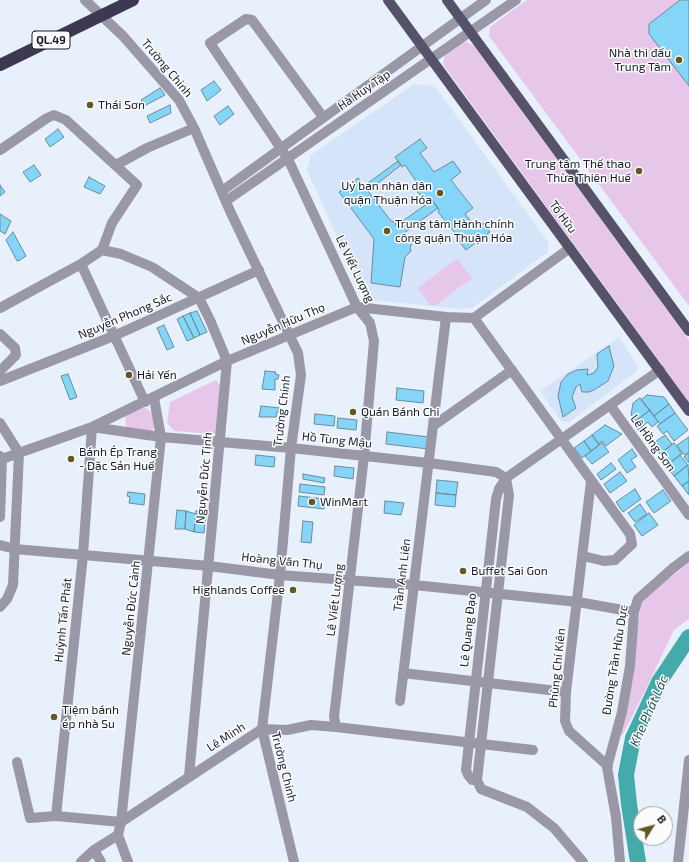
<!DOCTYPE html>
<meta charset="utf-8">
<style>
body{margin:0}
#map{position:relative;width:689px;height:862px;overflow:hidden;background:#e8f0fb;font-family:"Exo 2",sans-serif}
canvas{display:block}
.north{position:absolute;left:633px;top:806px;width:40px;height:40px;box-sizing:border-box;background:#fcfcfc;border:1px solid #a0a3a7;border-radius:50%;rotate:53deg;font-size:11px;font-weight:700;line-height:16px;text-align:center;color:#171d28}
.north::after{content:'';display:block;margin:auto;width:14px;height:18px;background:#615824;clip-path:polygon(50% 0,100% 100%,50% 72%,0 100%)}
</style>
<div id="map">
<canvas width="689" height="862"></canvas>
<div class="north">B</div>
</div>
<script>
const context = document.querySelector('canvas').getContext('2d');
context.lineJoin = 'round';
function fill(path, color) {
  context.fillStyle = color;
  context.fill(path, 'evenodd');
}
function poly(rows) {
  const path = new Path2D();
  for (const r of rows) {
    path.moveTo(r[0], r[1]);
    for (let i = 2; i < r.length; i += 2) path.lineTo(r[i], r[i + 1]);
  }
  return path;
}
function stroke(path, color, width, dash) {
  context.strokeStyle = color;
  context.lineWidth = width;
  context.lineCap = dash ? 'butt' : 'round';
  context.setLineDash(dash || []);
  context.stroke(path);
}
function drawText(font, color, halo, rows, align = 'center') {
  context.font = font + ' "Exo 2",sans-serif';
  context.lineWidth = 3;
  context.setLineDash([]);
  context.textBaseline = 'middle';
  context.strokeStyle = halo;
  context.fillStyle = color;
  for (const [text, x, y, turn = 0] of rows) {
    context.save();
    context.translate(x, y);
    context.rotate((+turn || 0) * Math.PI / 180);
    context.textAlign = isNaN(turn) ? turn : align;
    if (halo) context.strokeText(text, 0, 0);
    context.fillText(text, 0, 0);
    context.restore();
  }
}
fill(poly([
 [414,84,433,86,437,89,548,242,548,252,472,308,462,309,370,300,361,290,307,170,311,155],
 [619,337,638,366,636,372,569,422,561,421,540,391]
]), '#d6e4f9');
fill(poly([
 [527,0,689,0,689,306,489,36,490,27],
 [462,42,467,42,474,46,689,340,689,402,447,70,443,64,445,54],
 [457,259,472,278,436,305,430,305,418,288],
 [216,380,222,388,219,428,215,434,174,431,167,423,170,402],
 [141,407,148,409,152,413,156,426,151,431,129,429,126,426,125,415],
 [689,563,689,619,674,630,646,689,622,736,620,731,641,605,650,593]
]), '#e6c7e9');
stroke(poly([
 [638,862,629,804,626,775,633,738,659,682,689,637]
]), '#4aa', 16);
const building = poly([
 [680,0,689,0,689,86,649,34,649,24,680,0],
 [214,81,221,90,207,101,201,90,214,81],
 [160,88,165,95,144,106,141,100,160,88],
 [170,105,171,113,150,123,147,116,170,105],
 [228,106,234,114,220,125,214,116,228,106],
 [58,129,64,137,50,147,45,139,58,129],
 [420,139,427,148,420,153,434,172,453,161,461,172,451,180,473,208,465,214,476,228,483,223,490,232,466,250,459,241,461,240,438,212,439,210,431,199,426,203,414,187,418,184,405,165,402,167,395,157,420,139],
 [398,161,401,165,368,191,364,186,398,161],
 [34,165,41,175,30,182,23,172,34,165],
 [89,177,105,186,100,194,84,187,89,177],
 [358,178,391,221,395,222,396,226,432,200,438,208,400,236,403,240,409,240,412,243,410,248,411,251,405,257,400,287,371,283,374,239,339,192,358,178],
 [0,185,5,192,0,196,0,185],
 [0,214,11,221,5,234,0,231,0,214],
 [13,232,26,256,20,260,17,261,6,240,13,232],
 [197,311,207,332,200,335,190,313,197,311],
 [190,313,200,335,194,338,183,316,190,313],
 [183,316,194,338,187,341,177,319,183,316],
 [164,325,174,347,167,350,157,328,164,325],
 [609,346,614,366,608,381,594,390,589,392,582,392,580,384,576,387,572,397,576,408,563,417,558,396,561,382,568,374,577,370,588,369,587,375,594,373,598,367,597,354,609,346],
 [265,371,276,372,275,374,279,375,278,379,275,379,275,390,262,389,265,371],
 [68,374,77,397,70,400,61,376,68,374],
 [397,388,424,391,423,403,396,400,397,388],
 [647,395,664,397,669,404,654,416,641,400,647,395],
 [640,398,650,410,636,421,631,415,633,403,640,398],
 [669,404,675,413,660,424,654,416,669,404],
 [261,406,280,408,279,412,277,412,276,417,259,417,261,406],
 [650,410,658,422,652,427,648,422,638,430,633,423,650,410],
 [675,413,688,430,674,441,667,431,663,434,657,426,675,413],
 [315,414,335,416,334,426,314,424,315,414],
 [338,418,357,420,356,430,337,428,338,418],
 [605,425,622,434,606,446,602,441,599,444,592,435,605,425],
 [387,432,429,437,428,449,386,444,387,432],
 [592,435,599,445,591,451,584,441,592,435],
 [665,435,672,444,660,454,652,444,665,435],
 [689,437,689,452,684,455,677,445,689,437],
 [584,441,591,451,582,458,574,448,584,441],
 [602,443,609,452,592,464,585,456,602,443],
 [674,443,682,454,668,464,660,454,674,443],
 [632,449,637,456,631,460,636,467,627,473,618,460,632,449],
 [689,453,689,463,684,457,689,453],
 [256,455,275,457,274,467,255,465,256,455],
 [680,455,688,465,674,476,666,466,680,455],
 [611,463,616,469,601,480,597,474,611,463],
 [688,465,689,481,682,486,674,476,688,465],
 [335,466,354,468,353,479,334,476,335,466],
 [620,472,627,481,610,493,604,484,620,472],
 [303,474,325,478,324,483,303,479,303,474],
 [437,480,458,482,456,495,436,493,437,480],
 [689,481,689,495,682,486,689,481],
 [300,484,325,487,324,495,299,492,300,484],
 [635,489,641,499,623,512,616,502,635,489],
 [663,490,671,501,654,513,646,502,663,490],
 [128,492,145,494,144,505,129,503,130,497,127,496,128,492],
 [436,493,456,495,455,507,435,505,436,493],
 [299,496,325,499,324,509,298,506,299,496],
 [385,501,404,503,401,515,384,513,385,501],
 [640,504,647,514,635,522,628,513,640,504],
 [177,510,186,511,185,529,175,529,177,510],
 [186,511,196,514,194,532,185,529,186,511],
 [196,511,206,512,204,533,194,532,196,511],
 [649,513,658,525,642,536,634,525,649,513],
 [303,521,313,522,311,543,301,542,303,521]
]);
fill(building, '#84d5f8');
stroke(building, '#6a8c9b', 1);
stroke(poly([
 [85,0,123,36,179,100,194,128,230,211,298,353,301,375,291,448,280,575,262,729,294,862],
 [323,117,252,20,246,19,210,43,288,159,357,307,370,323,374,341,364,456,334,717,336,727],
 [0,150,47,118,54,115,66,120,137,185,112,223,102,250,81,264,0,308],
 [116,165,147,148,194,128],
 [222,191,486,0],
 [226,201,516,0],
 [102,250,121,254,152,267,199,298,210,320,227,361,189,776],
 [81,264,145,402],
 [474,318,630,534,632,544,615,560,604,561,583,556],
 [0,334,15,348,16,355,0,371],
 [0,381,116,335,259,270],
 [610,405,689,515],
 [0,423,19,453,13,585,7,599,0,607],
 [433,426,512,370],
 [0,456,2,459,0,517],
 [2,459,92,427,227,361,357,307,446,317,474,318,570,248],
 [506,478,509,495,477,780,481,789,527,807,554,828,583,862],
 [591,481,566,692,565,721,569,731,608,766],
 [0,545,15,549,209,566,280,575,414,585,578,602,634,612],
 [403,673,566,692],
 [400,701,446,317],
 [17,762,30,818,56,816,121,822,262,729,287,730,311,725,336,727,533,750],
 [477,780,472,780,468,775,466,770,496,499,499,489,506,478,660,370],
 [56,816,83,555,92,427,161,437,291,448,429,463,496,472,506,478],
 [118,835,128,862],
 [94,850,101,862],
 [81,862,94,850,118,835,121,822,161,437,154,398],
 [620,862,616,817,607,767,622,712,630,666,634,612,638,599,673,568,689,556],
 [678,862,689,760]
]), '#9a98a6', 10);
stroke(poly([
 [388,0,689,411],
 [447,0,689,331]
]), '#555269', 10);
stroke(poly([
 [0,65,133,0]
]), '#3e3953', 12);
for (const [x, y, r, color] of [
 [679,60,4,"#615824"],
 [90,105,4,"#615824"],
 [639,171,4,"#615824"],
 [440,193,4,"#615824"],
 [387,231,4,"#615824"],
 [129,375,4,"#615824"],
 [353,412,4,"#615824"],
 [71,459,4,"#615824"],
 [312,502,4,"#615824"],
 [463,571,4,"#615824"],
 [293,590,4,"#615824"],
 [54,717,4,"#615824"]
]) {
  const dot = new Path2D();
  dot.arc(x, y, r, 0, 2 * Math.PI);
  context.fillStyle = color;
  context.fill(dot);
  stroke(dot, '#fcfcfc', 1.5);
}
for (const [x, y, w] of [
 [51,40,38]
]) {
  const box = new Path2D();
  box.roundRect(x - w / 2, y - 9, w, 18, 3);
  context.fillStyle = '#fcfcfc';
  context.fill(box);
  stroke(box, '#171d28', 1);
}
drawText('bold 11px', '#171d28', null, [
 ["QL.49",51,40]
]);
drawText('12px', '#171d28', '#fcfcfc', [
 ["Nhà thi đấu",671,53,"right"],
 ["Trung Tâm",671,67,"right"],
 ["Thái Sơn",98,105],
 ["Trung tâm Thể thao",631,164,"right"],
 ["Thừa Thiên Huế",631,178,"right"],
 ["Uỷ ban nhân dân",432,186,"right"],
 ["quận Thuận Hóa",432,200,"right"],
 ["Trung tâm Hành chính",395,224],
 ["công quận Thuận Hóa",395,238],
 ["Hải Yến",137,375],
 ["Quán Bánh Chi",361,412],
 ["Bánh Ép Trang",79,452],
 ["- Đặc Sản Huế",79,466],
 ["WinMart",320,502],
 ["Buffet Sai Gon",471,571],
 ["Highlands Coffee",285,590,"right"],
 ["Tiệm bánh",62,710],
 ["ép nhà Su",62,724]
], 'left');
drawText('12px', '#171d28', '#fcfcfc', [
 ["Trường Chinh",167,68,50],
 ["Hà Huy Tập",364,90,-35],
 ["Tố Hữu",563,217,54],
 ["Lê Viết Lượng",355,269,64],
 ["Nguyễn Phong Sắc",125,316,-23],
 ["Nguyễn Hữu Thọ",283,324,-23],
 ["Trường Chinh",282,411,-83],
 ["Hồ Tùng Mậu",337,440,6],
 ["Lê Hồng Sơn",653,443,54],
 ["Nguyễn Đức Tịnh",204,478,-85],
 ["Hoàng Văn Thụ",282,561,6],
 ["Trần Anh Liên",402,575,-83],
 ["Lê Viết Lượng",335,600,-83],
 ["Nguyễn Đức Cảnh",131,608,-84],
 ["Huỳnh Tấn Phát",63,620,-84],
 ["Lê Quang Đạo",468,630,-84],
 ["Đường Trần Hữu Dực",615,660,-81],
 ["Phùng Chí Kiên",557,668,-84],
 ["Lê Minh",226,737,-33],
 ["Trường Chinh",284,767,76]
]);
drawText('italic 13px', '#285455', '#fcfcfc', [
 ["Khe Phát Lác",649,711,-66]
]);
</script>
